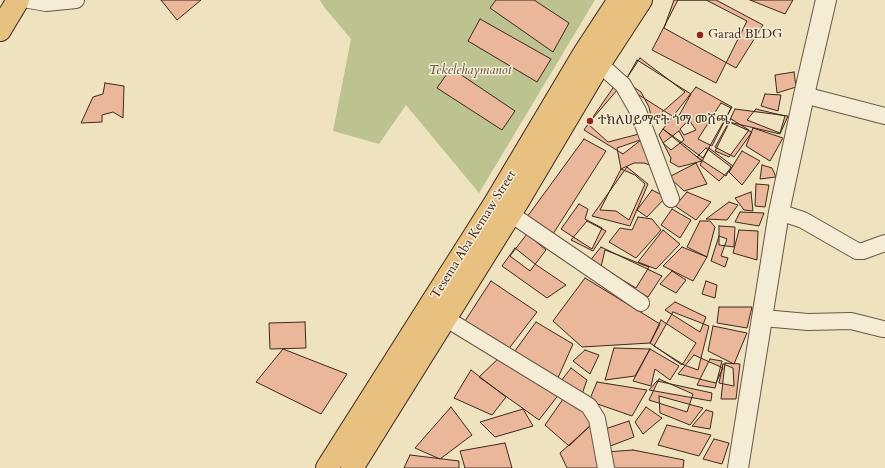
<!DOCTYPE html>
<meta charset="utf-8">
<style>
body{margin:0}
canvas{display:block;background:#efe2bf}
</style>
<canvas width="885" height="468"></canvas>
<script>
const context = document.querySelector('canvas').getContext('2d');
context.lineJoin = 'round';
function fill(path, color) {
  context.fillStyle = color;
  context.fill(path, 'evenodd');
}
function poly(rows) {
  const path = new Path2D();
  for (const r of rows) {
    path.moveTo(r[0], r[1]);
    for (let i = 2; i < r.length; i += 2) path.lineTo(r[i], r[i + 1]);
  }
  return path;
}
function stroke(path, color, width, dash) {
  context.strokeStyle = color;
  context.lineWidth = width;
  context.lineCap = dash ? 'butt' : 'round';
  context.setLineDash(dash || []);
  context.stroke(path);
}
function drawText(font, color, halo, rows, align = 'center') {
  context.font = font + ' Cardo,"Noto Serif Ethiopic",serif';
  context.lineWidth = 3;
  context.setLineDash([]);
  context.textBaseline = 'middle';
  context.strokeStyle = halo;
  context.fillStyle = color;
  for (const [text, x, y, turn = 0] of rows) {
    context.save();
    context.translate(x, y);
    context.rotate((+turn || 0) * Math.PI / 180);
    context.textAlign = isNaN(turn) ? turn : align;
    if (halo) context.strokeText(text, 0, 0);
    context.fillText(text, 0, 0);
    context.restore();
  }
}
fill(poly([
 [320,0,595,0,479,193,406,105,379,144,333,131,351,39,324,7]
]), '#bcc290');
const building = poly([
 [161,0,201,0,177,20,161,0],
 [496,0,534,0,569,23,553,52,490,8,496,0],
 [674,0,716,0,763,25,736,68,664,28,674,0],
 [678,0,706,0,747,21,716,83,652,50,678,0],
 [750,0,793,0,785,14,750,0],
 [480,19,551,59,537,82,468,41,480,19],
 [640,58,685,92,652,121,649,107,641,92,625,81,640,58],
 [637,60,691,94,677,119,623,85,637,60],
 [451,68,515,111,502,130,437,88,451,68],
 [794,72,796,87,777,93,775,75,794,72],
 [105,83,124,86,123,118,113,112,102,115,102,122,81,123,93,97,103,94,105,83],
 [615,85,633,113,641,140,623,154,584,130,615,85],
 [696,87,732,107,703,158,663,129,696,87],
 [618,89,643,133,608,142,588,124,618,89],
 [765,94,781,95,778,111,761,106,765,94],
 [721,103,731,108,712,146,698,139,721,103],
 [735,109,788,116,780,134,729,122,735,109],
 [756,109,785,116,780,133,747,120,756,109],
 [731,119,749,130,729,157,715,151,731,119],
 [689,120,696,130,684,135,680,129,689,120],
 [729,122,752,132,734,157,715,147,729,122],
 [753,128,783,138,770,161,746,146,753,128],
 [663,129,702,161,679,167,670,162,671,158,659,135,663,129],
 [679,131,684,140,671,150,663,143,679,131],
 [649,137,658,168,644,163,634,163,621,169,617,148,649,137],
 [584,139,606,151,553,234,527,217,584,139],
 [706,148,731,167,726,176,697,157,706,148],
 [709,148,733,166,719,181,700,165,709,148],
 [742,151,760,161,742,185,729,172,742,151],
 [696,163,707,184,684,191,669,177,696,163],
 [762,165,772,168,776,177,760,179,762,165],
 [627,167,648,184,630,226,592,216,627,167],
 [621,169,635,175,645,184,629,220,616,211,600,210,621,169],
 [756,184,769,185,765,207,755,206,756,184],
 [652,190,666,197,647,217,637,210,652,190],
 [687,192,711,202,696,220,675,206,687,192],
 [751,192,753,211,744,210,735,198,751,192],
 [729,202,738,205,727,220,706,219,729,202],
 [579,204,588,209,585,219,602,228,592,249,561,229,579,204],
 [672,209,691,220,680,238,661,225,672,209],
 [740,212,764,213,759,226,735,222,740,212],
 [638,217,652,219,661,230,636,258,609,242,620,228,632,230,638,217],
 [587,221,606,231,593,251,571,240,587,221],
 [700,221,710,221,715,227,707,257,687,247,700,221],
 [719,226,735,227,734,247,719,245,719,226],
 [663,230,680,244,656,269,638,262,663,230],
 [739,230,758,231,757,260,733,253,739,230],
 [527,234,546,250,530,271,510,256,527,234],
 [719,236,727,239,721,256,728,258,725,267,711,261,719,236],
 [601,247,662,276,648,297,589,262,601,247],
 [682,247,707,257,693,281,663,266,682,247],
 [515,248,535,264,566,285,547,298,502,266,515,248],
 [605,250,649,267,636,288,601,267,605,250],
 [672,271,686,280,676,293,660,284,672,271],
 [585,278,660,324,650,343,582,347,553,321,585,278],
 [491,281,537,312,507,351,463,324,491,281],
 [706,281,717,285,715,298,702,294,706,281],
 [675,302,706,317,700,332,665,310,675,302],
 [719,307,752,307,747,328,717,323,719,307],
 [673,312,709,326,698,370,684,365,654,346,673,312],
 [661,320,696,343,682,365,650,343,661,320],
 [305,322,306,348,270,349,269,323,305,322],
 [536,322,573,344,557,380,512,355,536,322],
 [713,326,747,333,734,364,708,351,713,326],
 [614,348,650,349,635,376,605,380,614,348],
 [283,349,347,374,321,414,256,382,283,349],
 [650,349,679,366,670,380,655,369,651,386,633,381,650,349],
 [585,350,599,355,590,374,573,361,585,350],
 [694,355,723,368,716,383,678,374,694,355],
 [500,357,563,389,539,420,479,377,500,357],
 [710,359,722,361,715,388,697,385,710,359],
 [725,363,740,364,736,399,721,399,725,363],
 [723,364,733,368,734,386,719,383,723,364],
 [571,368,587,380,582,394,561,381,571,368],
 [471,370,506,397,492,415,454,398,471,370],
 [659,379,693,394,687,412,649,400,659,379],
 [657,381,712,393,711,401,649,390,657,381],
 [597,382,647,390,632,416,589,401,597,382],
 [568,392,597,419,569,446,545,425,568,392],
 [659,396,703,408,690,425,660,413,659,396],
 [451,407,472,435,440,459,415,448,451,407],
 [646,407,662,418,643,434,635,422,646,407],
 [523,409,533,426,495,437,480,422,523,409],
 [706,410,713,412,710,429,692,426,706,410],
 [629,421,634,437,605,448,602,430,629,421],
 [667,425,711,435,699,456,658,445,667,425],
 [590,426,603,468,567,468,560,453,590,426],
 [714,439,729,443,722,464,703,459,714,439],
 [505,443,512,468,465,468,460,451,505,443],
 [633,450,684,460,683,468,609,468,606,452,633,450],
 [410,455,459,461,459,468,404,468,410,455]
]);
fill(building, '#eab79b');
stroke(building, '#3d291d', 1);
const minor = poly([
 [29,0,46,3,76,0],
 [593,58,623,85,638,111,671,199],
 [804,95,885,116],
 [502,208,641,303],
 [779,212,803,220,857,251,863,251,885,243],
 [445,318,589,406,597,419,606,468],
 [763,318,808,322,851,321,883,329]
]);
const tertiary = poly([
 [738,468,779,212,804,95,826,0]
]);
const primary = poly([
 [0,30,18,0],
 [327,468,495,203,585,52,619,0],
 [352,468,511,213,600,63,641,0]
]);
stroke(minor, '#6a5746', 18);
stroke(tertiary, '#6a5746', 22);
stroke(primary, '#3d291d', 24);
stroke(minor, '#f5ecd5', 16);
stroke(tertiary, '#f5ecd5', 20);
stroke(primary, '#e8c180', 22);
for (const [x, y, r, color] of [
 [700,35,4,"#8f2418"],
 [590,121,4,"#8f2418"]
]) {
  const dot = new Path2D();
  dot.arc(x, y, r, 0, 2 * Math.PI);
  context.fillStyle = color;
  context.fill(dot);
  stroke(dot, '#f5ecd5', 1.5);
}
drawText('13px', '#3d291d', '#f5ecd5', [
 ["Garad BLDG",708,35],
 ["ተክለሀይማኖት ጎማ መሸጫ",598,121]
], 'left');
drawText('italic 13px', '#5d4f3a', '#f5ecd5', [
 ["Tekelehaymanot",470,71]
]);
drawText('13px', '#3d291d', '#f5ecd5', [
 ["Tesema Aba Kemaw Street",474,235,-58]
]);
</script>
